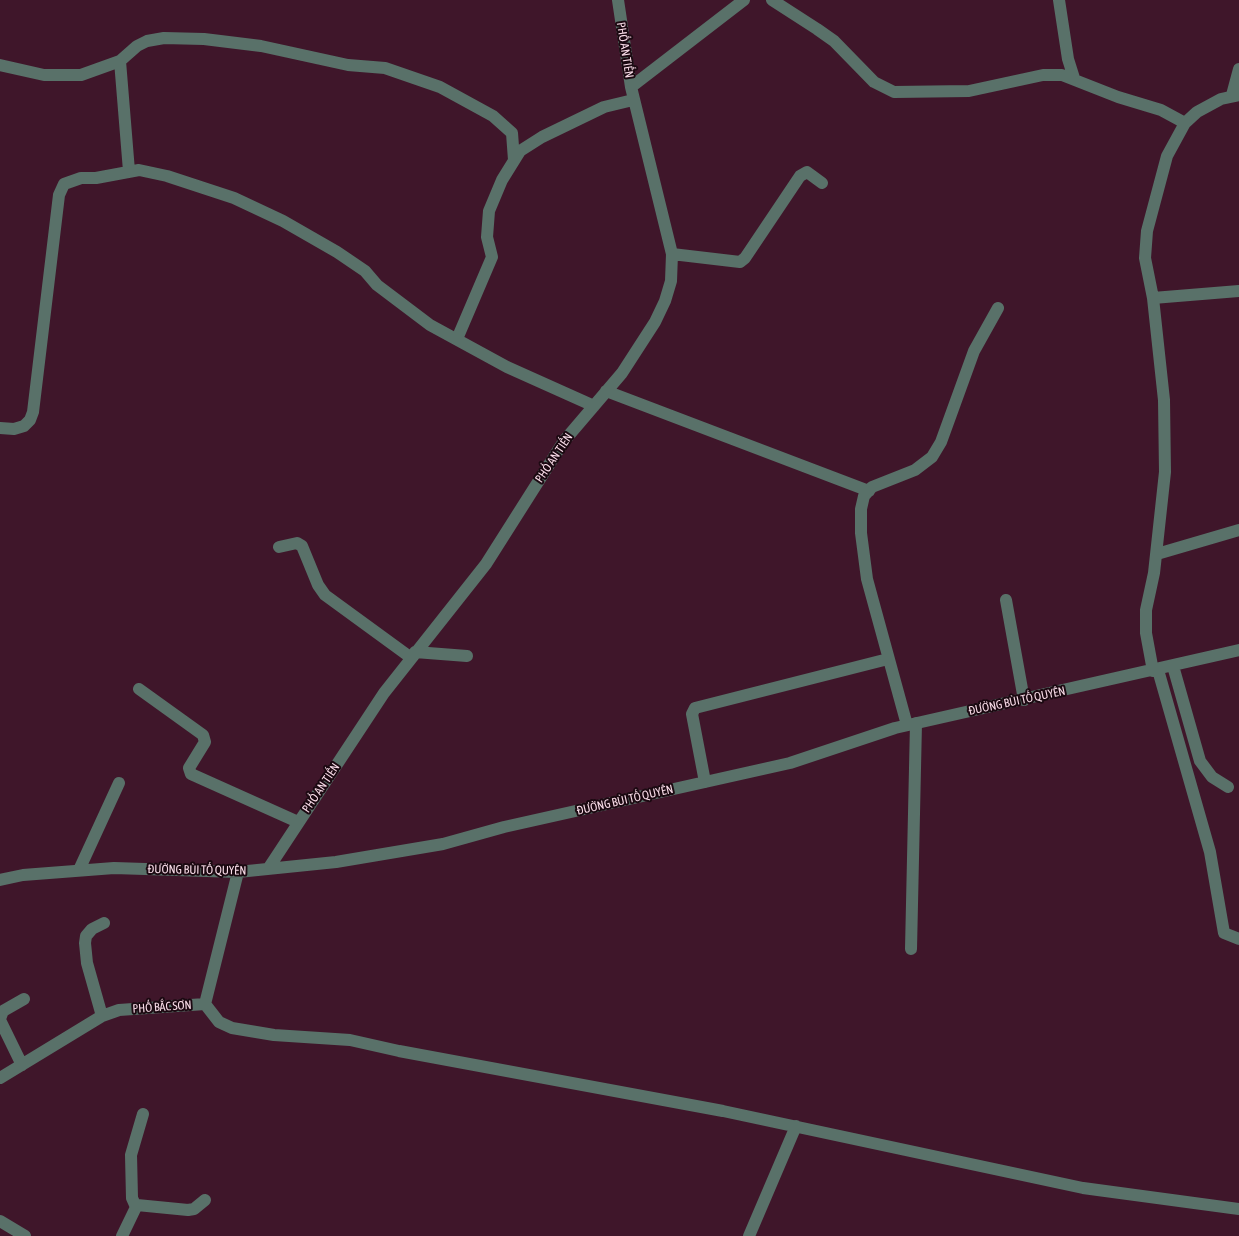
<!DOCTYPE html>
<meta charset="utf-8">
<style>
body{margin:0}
canvas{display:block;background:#3f162a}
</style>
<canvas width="1239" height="1236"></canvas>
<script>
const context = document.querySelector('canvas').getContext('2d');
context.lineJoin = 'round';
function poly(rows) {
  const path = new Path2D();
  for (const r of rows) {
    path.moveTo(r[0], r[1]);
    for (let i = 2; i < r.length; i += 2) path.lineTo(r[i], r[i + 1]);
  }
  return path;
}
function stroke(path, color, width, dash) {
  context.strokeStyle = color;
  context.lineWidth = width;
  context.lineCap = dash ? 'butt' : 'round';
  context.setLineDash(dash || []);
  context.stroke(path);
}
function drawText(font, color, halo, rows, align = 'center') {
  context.font = font + ' "Asap Condensed",sans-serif';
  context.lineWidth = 4;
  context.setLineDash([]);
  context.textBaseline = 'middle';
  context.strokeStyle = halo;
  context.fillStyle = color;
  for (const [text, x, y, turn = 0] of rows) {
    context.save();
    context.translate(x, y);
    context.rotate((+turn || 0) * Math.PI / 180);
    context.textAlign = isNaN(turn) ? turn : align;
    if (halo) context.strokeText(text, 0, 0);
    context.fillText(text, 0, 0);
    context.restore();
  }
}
stroke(poly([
 [772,0,817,29,834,41,874,82,894,92,969,91,1043,75,1062,75,1118,97,1161,110,1185,123],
 [1059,0,1068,59,1074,78],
 [120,61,129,171],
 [0,65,44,75,81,75,120,61,137,46,147,41,164,38,204,39,261,46,348,65,385,68,440,87,493,116,512,133,514,160],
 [631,87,744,0],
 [1232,95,1239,69],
 [672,254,740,262,745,258,800,176,807,172,822,183],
 [1153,298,1239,291],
 [457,339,492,257,487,237,489,211,502,180,520,151,542,137,604,107,633,100],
 [606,391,869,491],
 [0,428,14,429,24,426,30,420,33,412,59,195,64,184,81,178,96,178,139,170,167,176,234,198,283,221,337,252,365,271,377,285,430,325,507,367,594,406],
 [279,547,297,543,302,546,318,585,325,595,410,657],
 [1157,554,1239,530],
 [1006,600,1024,700],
 [415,652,467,656],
 [1173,666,1200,761,1212,777,1228,787],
 [1158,670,1210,852,1224,933,1239,939],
 [1153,671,1146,633,1146,610,1154,573,1165,472,1164,400,1153,298,1145,258,1147,231,1167,156,1185,123,1197,112,1221,99,1239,95],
 [139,689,203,735,205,742,189,768,191,774,298,822],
 [907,725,867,579,861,533,861,509,864,496,872,487,915,470,932,457,941,442,974,351,998,308],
 [705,782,692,714,695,708,888,659],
 [268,869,384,693,486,564,564,441,622,373,655,322,665,301,671,281,672,254,631,87,618,0],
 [79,870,119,783],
 [0,880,23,875,114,868,238,872,336,862,443,844,504,827,790,763,895,728,1239,650],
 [911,949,916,723],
 [205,1004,219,1022,232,1028,274,1035,350,1040,399,1051,723,1111,1083,1188,1239,1209],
 [205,1004,238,872],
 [102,1016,87,963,85,943,86,936,92,929,104,923],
 [0,1019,3,1011,24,999],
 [0,1020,22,1065],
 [0,1078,102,1016,119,1010,205,1004],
 [136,1207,132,1198,131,1155,143,1114],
 [0,1221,25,1236],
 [122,1236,137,1205,188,1210,194,1209,205,1200],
 [749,1236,796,1126]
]), '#597169', 12);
drawText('12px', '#fadde9', '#1b0911', [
 ["PHỐ AN TIẾN",625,50,81],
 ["PHỐ AN TIẾN",554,458,-56],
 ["ĐƯỜNG BÙI TỐ QUYÊN",1017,701,-12],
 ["PHỐ AN TIẾN",321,788,-56],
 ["ĐƯỜNG BÙI TỐ QUYÊN",625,800,-13],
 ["ĐƯỜNG BÙI TỐ QUYÊN",197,870,1],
 ["PHỐ BẮC SƠN",162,1007,-4]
]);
</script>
